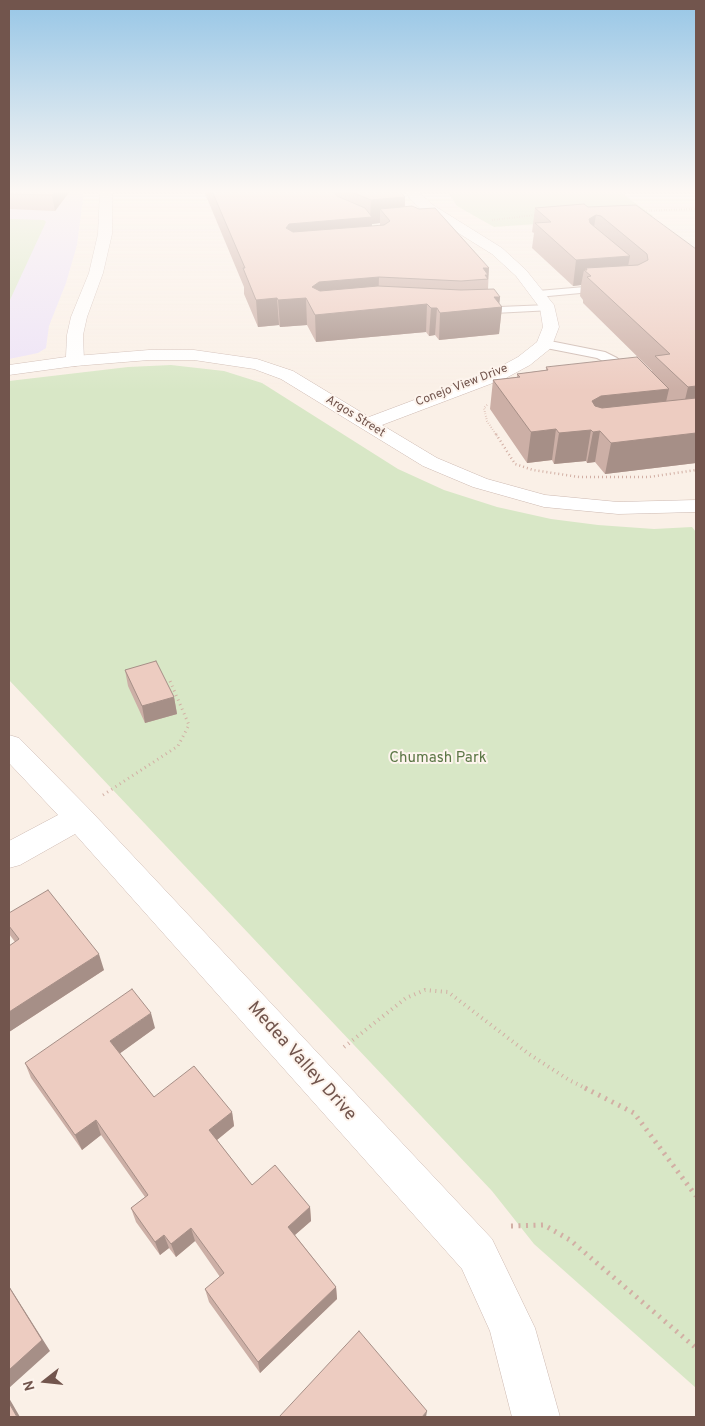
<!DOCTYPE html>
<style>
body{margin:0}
#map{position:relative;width:705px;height:1426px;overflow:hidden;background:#faf0e7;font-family:Overpass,sans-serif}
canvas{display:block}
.frame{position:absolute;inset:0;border:10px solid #72554d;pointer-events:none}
.north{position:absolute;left:20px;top:1356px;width:50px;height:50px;-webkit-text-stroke:4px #fdf4ed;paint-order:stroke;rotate:254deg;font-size:14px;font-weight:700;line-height:20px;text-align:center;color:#72554d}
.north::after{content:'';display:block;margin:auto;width:18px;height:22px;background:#72554d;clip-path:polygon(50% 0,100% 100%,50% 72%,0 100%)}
</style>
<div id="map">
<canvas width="705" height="1426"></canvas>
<div class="frame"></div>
<div class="north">N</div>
</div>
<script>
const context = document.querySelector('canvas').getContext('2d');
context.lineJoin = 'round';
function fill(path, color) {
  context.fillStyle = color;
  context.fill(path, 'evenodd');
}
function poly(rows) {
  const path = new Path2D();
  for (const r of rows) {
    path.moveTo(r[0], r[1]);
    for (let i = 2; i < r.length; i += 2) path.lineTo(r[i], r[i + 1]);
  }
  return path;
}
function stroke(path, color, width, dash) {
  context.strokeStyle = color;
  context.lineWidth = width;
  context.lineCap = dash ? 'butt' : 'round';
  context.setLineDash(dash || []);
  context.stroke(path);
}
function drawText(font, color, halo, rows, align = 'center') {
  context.font = font + ' Overpass,sans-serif';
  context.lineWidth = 4;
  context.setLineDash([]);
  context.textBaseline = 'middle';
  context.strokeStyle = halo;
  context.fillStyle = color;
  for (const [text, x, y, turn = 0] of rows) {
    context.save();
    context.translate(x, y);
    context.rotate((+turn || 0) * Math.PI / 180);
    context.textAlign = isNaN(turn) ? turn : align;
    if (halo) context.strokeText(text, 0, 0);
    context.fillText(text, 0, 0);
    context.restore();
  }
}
fill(poly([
 [9,191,84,191,77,245,66,283,49,326,46,348,38,353,9,359]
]), '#ede3f7');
fill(poly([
 [447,191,619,191,653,216,494,227,457,206],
 [9,219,44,220,46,222,9,302],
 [171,365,224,371,262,383,398,469,444,490,497,507,551,519,598,525,654,529,692,527,696,532,696,1388,534,1244,492,1191,9,680,9,381,128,367]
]), '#d8e7c6');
const service = poly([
 [608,285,612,286,614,288,612,290,538,297,532,294,538,291,608,285],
 [548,305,554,308,552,310,475,314,469,311,475,308,548,305],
 [545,340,605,352,617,358,638,377,637,380,627,380,609,364,597,358,541,347,539,344,545,340]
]);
const minor = poly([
 [405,191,417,191,433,205,502,248,526,270,554,305,559,327,551,348,530,365,506,378,382,425,437,458,487,479,545,495,618,502,696,500,696,512,618,514,544,507,473,487,423,466,281,379,254,369,194,360,149,360,75,366,69,365,66,361,69,357,75,356,149,350,194,350,257,359,293,371,369,417,494,370,518,357,537,342,543,327,540,308,516,276,492,254,423,211,410,199,405,191],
 [9,735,19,738,90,810,492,1239,535,1328,560,1417,512,1417,490,1331,462,1269,75,834,20,865,9,868,9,841,58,815,9,763,9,735]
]);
const tertiary = poly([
 [100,191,112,191,112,234,103,273,87,317,83,335,84,361,81,365,75,366,9,375,9,365,66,357,67,335,71,317,89,273,98,234,100,191]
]);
stroke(service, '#cdb9b1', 2);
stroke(minor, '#cdb9b1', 1);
stroke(tertiary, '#cdb9b1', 1);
stroke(poly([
 [639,211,696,209],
 [492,220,536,215],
 [487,405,484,408,487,421,497,436]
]), '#d2afa4', 2, [0.5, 2]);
stroke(poly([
 [496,434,515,464,533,470,579,477,649,477,696,470]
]), '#d2afa4', 2.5, [1, 3]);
stroke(poly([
 [103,795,178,746,189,725,170,681]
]), '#d2afa4', 3, [1, 4]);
stroke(poly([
 [344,1047,406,998,425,990,448,992,529,1054,569,1080,587,1089]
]), '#d2afa4', 4, [1, 4.5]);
stroke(poly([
 [585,1088,634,1113,696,1196],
 [511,1226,544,1225,570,1240,696,1348]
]), '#d2afa4', 5, [2, 5.5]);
fill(service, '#fff');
fill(minor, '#fff');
fill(tertiary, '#fff');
fill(poly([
 [9,191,70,191,55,211,9,209],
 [204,191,400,191,405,197,405,206,489,268,488,289,500,297,499,304,502,307,499,334,439,340,435,335,429,336,426,332,316,342,307,325,280,327,279,325,258,327,244,294,244,287],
 [380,223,380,226,372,226,372,224],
 [588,207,696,249,696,463,605,474,595,462,587,463,586,461,554,464,552,460,527,463,490,409,493,380,517,377,517,374,546,370,546,367,651,372,652,371,583,303,583,300,580,296,581,285,573,286,532,248,534,233,532,232,535,208],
 [125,670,174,697,177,714,145,723,128,686],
 [9,926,104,970,9,1032,9,946,15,942,9,934],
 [155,1028,120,1053,154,1097,232,1112,234,1126,217,1140,252,1185,310,1207,311,1221,295,1235,336,1287,337,1299,260,1373,209,1302,205,1289,220,1277,195,1241,176,1257,169,1248,160,1255,136,1222,131,1208,145,1197,101,1135,82,1150,31,1078,25,1063]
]), '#ccafa6');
fill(poly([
 [56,191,70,191,55,211,52,195],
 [405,197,404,221,390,221,380,209,380,223,372,224,371,241,287,253,286,228,289,224,370,217,371,200],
 [596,215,592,239,589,219],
 [630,256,625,282,591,276,586,268,585,271,584,270,581,285,573,286,576,260],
 [483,268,489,268,486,301,488,279,482,280],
 [379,277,378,303,320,308,312,287,319,282],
 [494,297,500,297,499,307,502,307,499,334,439,340,440,313],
 [277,298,279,325,258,327,256,300],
 [306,298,307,325,280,327,278,300],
 [427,304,426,332,316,342,315,315],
 [431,308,437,308,435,335,429,336],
 [696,386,696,413,681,417,688,387],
 [669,389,662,419,591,430,586,461,554,464,559,433,592,401,601,396],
 [556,429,552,460,527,463,531,432],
 [600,431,595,462,587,463,593,432],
 [696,433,696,463,605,474,611,443],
 [174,697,177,714,145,723,142,706],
 [99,954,104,970,9,1032,9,1012],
 [151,1013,155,1028,115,1057,110,1041],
 [232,1112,234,1126,212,1144,209,1130],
 [96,1120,101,1135,82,1150,75,1135],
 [310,1207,311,1221,289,1240,288,1227],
 [191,1228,195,1241,176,1257,171,1244],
 [164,1235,169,1248,160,1255,155,1242],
 [9,1286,50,1351,9,1388],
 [336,1287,337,1299,260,1373,258,1362],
 [9,1398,20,1417,17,1417,9,1403],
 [427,1411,426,1417,422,1417]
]), '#a68f87');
const building = poly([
 [9,191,56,191,52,195,9,194,9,191],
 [212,191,333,191,337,196,365,208,372,217,289,224,286,228,293,232,384,225,390,221,380,209,412,206,419,209,435,208,489,268,483,268,488,275,485,275,488,279,461,281,379,277,319,282,312,287,320,291,378,286,461,290,494,289,500,297,494,297,502,307,440,313,437,308,431,308,427,304,315,315,306,298,278,300,277,298,256,300,243,268,245,268,212,191],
 [349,191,400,191,405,197,371,200,349,191],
 [584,204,588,207,636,205,696,249,696,386,688,387,655,356,670,354,587,277,591,276,584,270,587,270,586,268,638,265,648,260,647,254,601,216,596,215,589,219,590,223,630,256,576,260,535,223,551,222,535,208,584,204],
 [637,357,669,389,601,396,592,401,595,406,602,408,696,398,696,433,611,443,600,431,593,432,591,430,559,433,556,429,531,432,493,380,520,377,517,374,548,370,546,367,637,357],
 [156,661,174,697,142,706,125,670,156,661],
 [48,890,99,954,9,1012,9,946,19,939,9,926,9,913,48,890],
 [132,989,151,1013,110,1041,154,1097,194,1066,232,1112,209,1130,252,1185,275,1165,310,1207,288,1227,336,1287,258,1362,205,1289,224,1273,191,1228,171,1244,164,1235,155,1242,131,1208,148,1195,96,1120,75,1135,25,1063,132,989],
 [9,1287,42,1340,9,1370,9,1287],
 [359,1331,427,1411,422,1417,279,1417,359,1331],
 [9,1403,17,1417,9,1417,9,1403]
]);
fill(building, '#edccc1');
stroke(building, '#a68f87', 1);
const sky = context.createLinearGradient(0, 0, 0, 391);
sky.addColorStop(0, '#97c6e6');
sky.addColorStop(0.49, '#fdf8f4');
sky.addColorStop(1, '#fdf8f400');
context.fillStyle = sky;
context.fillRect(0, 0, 705, 391);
drawText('12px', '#72554d', '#fdf4ed', [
 ["Conejo View Drive",462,386,-21],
 ["Argos Street",355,417,32]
]);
drawText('15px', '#5c7746', '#fdf4ed', [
 ["Chumash Park",438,759]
]);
drawText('18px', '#72554d', '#fdf4ed', [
 ["Medea Valley Drive",301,1062,48]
]);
</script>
